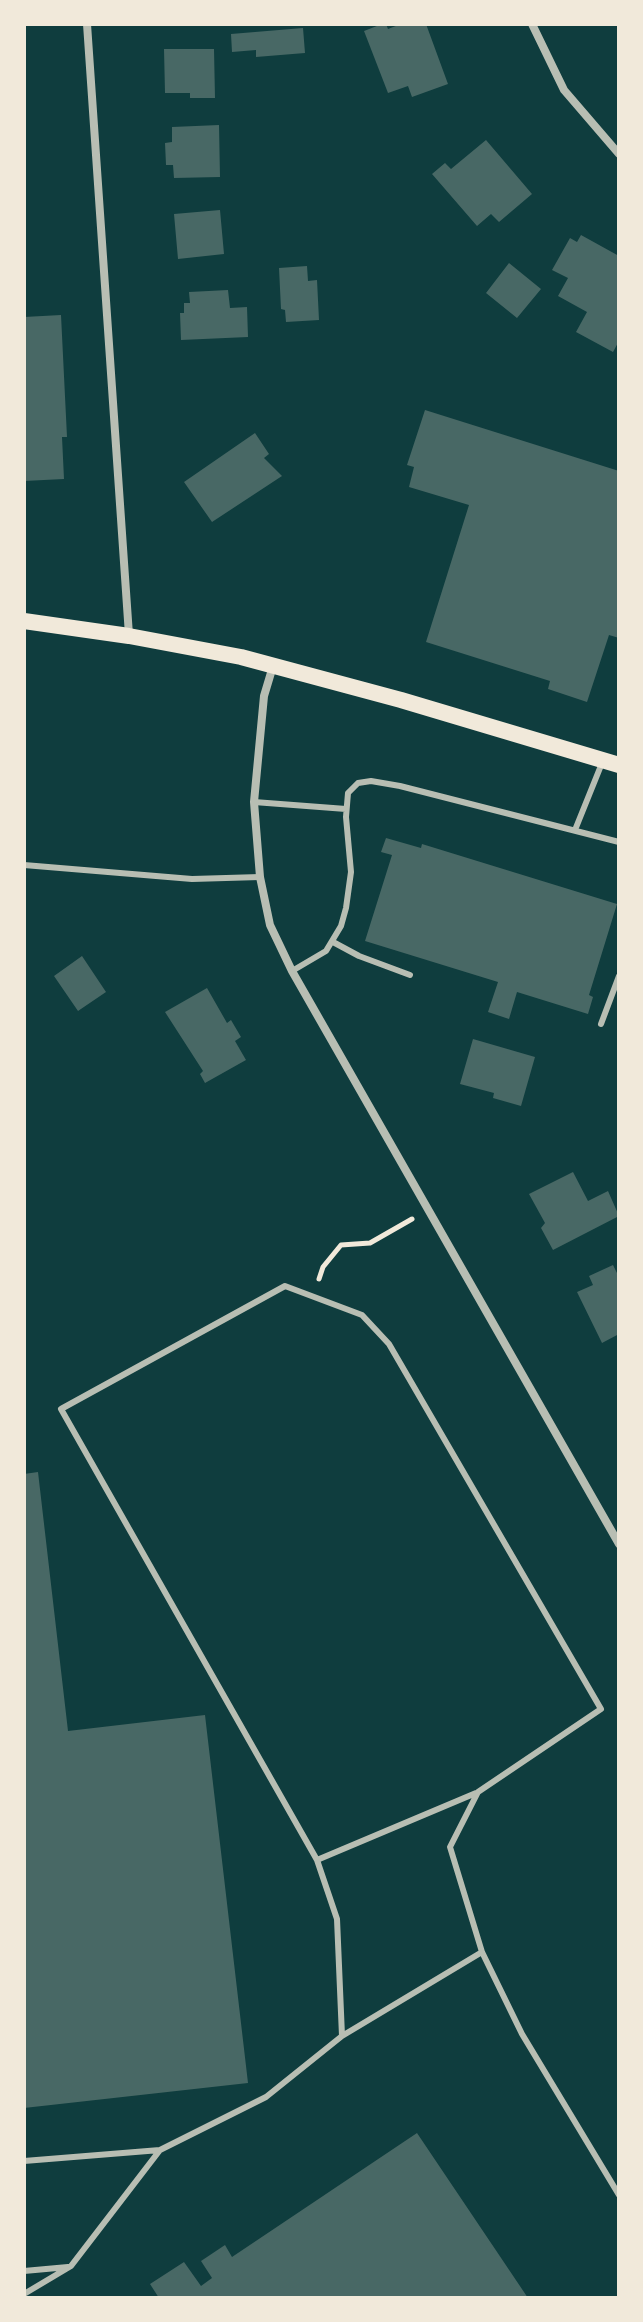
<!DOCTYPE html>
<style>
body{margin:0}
#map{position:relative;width:643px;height:2322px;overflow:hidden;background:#0f3d3e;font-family:"Fira Sans",sans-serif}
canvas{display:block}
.frame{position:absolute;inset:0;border:26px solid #f1e9da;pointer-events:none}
</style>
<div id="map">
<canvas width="643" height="2322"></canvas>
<div class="frame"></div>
</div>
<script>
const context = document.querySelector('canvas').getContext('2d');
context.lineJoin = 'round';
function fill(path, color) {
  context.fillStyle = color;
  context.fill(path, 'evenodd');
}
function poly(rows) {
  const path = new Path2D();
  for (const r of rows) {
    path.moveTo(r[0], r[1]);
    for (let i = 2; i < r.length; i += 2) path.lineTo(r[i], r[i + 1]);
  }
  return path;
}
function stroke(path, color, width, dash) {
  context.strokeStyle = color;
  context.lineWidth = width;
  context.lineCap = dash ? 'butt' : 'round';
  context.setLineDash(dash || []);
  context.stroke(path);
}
fill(poly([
 [382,24,386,24,388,29,401,24,426,24,448,84,412,97,408,86,388,93,364,31],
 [303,28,305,53,256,57,256,50,232,52,231,34],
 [164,49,214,49,215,98,190,98,190,93,165,93],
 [219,125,220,177,174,178,173,165,166,165,165,143,172,142,172,127],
 [486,140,532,194,499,222,491,214,477,226,432,174,445,163,451,169],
 [220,210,224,254,178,259,174,214],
 [581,235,619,256,619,341,613,352,576,332,587,312,558,296,568,278,552,270,570,238,577,242],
 [509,263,541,289,517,318,486,293],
 [307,266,308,281,317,280,319,320,286,322,285,310,281,309,279,268],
 [228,290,230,308,247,307,248,337,181,340,180,313,184,313,184,303,190,303,189,292],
 [61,315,67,437,62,437,64,479,24,481,24,317],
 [425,410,619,471,619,638,609,635,587,702,548,689,550,681,426,642,469,505,409,487,414,467,407,465],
 [255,433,269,454,264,458,282,476,212,522,184,482],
 [386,838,421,848,422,844,617,904,589,995,593,997,588,1014,517,992,509,1019,488,1012,498,982,365,941,392,855,381,852],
 [82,956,106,992,78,1011,54,976],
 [207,988,227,1023,231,1020,241,1037,235,1041,246,1060,205,1083,200,1074,203,1071,165,1012],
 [473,1039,535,1057,521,1106,493,1098,494,1093,460,1084],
 [573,1172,588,1201,608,1191,619,1216,553,1250,541,1228,545,1223,529,1194],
 [613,1265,619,1277,619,1334,602,1343,577,1292,593,1285,589,1276],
 [38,1472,68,1731,205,1715,248,2083,24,2108,24,1474],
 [417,2133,528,2298,159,2298,150,2284,184,2262,201,2286,212,2278,201,2261,225,2245,232,2257]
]), '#486865');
stroke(poly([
 [319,1279,323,1267,341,1245,370,1243,412,1219]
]), '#f1e9da', 5);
stroke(poly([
 [254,802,346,809],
 [575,830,602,763],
 [24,865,192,879,260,877],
 [333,942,359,956,410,975],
 [292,971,326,951,341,926,346,908,351,872,346,817,348,793,358,783,371,781,400,786,619,842],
 [601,1024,619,976],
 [317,1860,476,1793],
 [342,2036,482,1952],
 [24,2161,160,2150],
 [24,2271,68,2267],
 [24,2294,71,2266,160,2150,266,2097,342,2036,337,1919,317,1860,61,1409,285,1286,362,1315,389,1344,601,1709,478,1792,450,1847,482,1952,522,2034,619,2195]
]), '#b8beb3', 6);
stroke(poly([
 [87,24,129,635],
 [532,24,564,90,619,154],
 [273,666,264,696,254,802,260,877,270,925,292,971,619,1544]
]), '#b8beb3', 8);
stroke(poly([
 [24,621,129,636,241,657,401,700,619,765]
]), '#f1e9da', 16);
</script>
